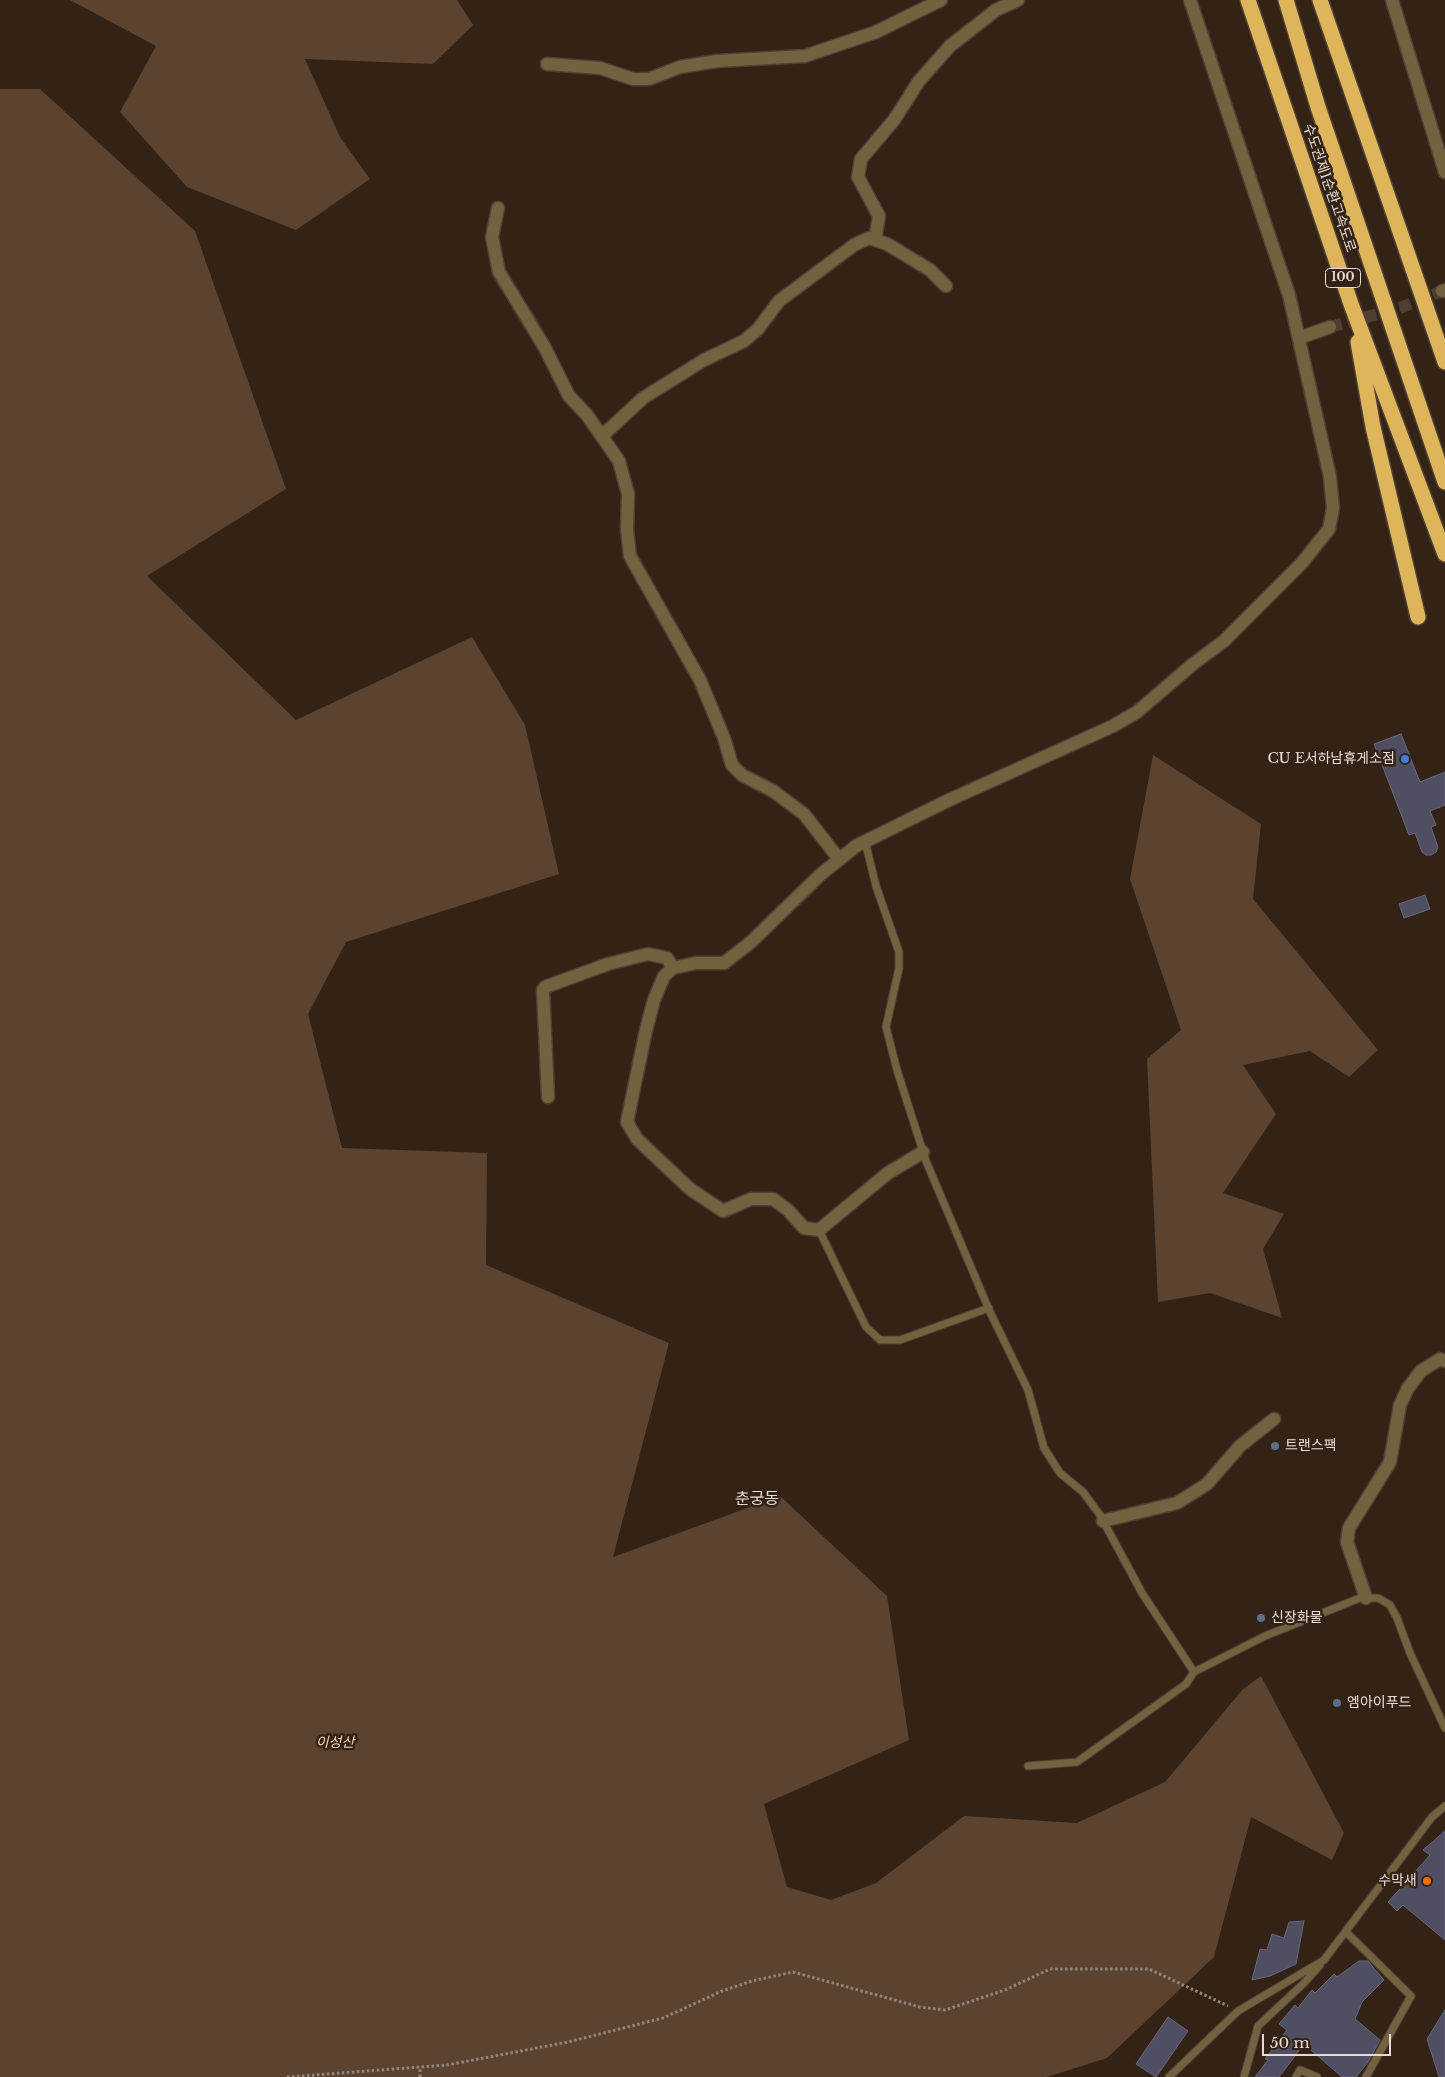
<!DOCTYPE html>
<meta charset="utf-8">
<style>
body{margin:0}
#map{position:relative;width:1445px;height:2077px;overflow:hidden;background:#322316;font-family:"Libre Baskerville",serif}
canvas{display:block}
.scale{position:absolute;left:1262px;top:2034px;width:129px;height:22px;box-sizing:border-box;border:2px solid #e7dcd4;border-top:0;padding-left:6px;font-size:15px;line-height:18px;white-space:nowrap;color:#e7dcd4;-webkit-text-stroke:4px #322316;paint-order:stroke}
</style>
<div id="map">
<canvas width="1445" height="2077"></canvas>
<div class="scale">50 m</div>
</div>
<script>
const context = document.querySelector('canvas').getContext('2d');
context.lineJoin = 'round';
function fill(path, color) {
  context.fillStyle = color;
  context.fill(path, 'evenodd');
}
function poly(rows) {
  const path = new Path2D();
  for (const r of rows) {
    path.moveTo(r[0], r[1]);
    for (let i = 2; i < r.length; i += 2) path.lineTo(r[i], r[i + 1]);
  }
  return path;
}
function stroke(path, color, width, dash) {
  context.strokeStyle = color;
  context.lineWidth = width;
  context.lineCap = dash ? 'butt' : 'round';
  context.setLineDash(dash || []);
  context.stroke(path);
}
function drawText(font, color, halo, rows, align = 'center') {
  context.font = font + ' "Libre Baskerville","Noto Sans KR",serif';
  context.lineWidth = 5;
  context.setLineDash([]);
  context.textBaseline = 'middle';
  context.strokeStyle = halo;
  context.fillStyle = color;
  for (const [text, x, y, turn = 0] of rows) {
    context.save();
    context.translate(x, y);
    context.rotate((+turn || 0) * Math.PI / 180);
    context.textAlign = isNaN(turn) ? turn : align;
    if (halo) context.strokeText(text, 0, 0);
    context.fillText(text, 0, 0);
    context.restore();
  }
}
fill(poly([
 [70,0,457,0,473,25,433,64,305,59,340,137,370,179,296,230,187,187,120,112,156,46],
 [0,89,40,89,195,231,286,489,147,576,296,720,472,637,525,725,559,874,346,942,308,1014,342,1148,487,1153,486,1265,669,1343,613,1557,780,1496,887,1596,909,1740,764,1804,787,1887,831,1900,876,1883,964,1816,1077,1823,1165,1782,1243,1689,1261,1676,1344,1833,1332,1860,1251,1817,1214,1957,1107,2058,1047,2077,0,2077],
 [1153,755,1261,824,1253,899,1378,1050,1349,1077,1310,1051,1243,1065,1276,1114,1223,1193,1284,1214,1263,1249,1282,1318,1210,1293,1158,1302,1147,1059,1181,1030,1130,879]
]), '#5b4330');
const building = poly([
 [1401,734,1420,782,1445,772,1445,805,1430,811,1436,825,1431,827,1438,847,1436,852,1431,855,1426,855,1422,852,1415,833,1409,835,1374,744,1401,734],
 [1425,895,1430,909,1404,918,1399,904,1425,895],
 [1445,1831,1445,1940,1403,1905,1397,1911,1388,1902,1430,1855,1423,1850,1445,1831],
 [1304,1921,1296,1964,1270,1976,1252,1980,1260,1949,1267,1950,1272,1934,1284,1938,1289,1922,1304,1921],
 [1359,1961,1368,1961,1384,1980,1362,2002,1355,2019,1380,2040,1368,2062,1356,2077,1342,2077,1304,2044,1279,2077,1255,2077,1268,2060,1265,2059,1287,2030,1279,2024,1295,2005,1298,2008,1312,1990,1315,1993,1334,1974,1337,1977,1359,1961],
 [1445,2010,1445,2077,1439,2077,1427,2039,1445,2010],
 [1168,2017,1188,2031,1156,2077,1136,2064,1168,2017]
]);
fill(building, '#504e62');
stroke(building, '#69677b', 1);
stroke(poly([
 [1330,327,1400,308,1442,291]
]), '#4d3f32', 12, [12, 6]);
const service = poly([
 [865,841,876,886,899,952,899,968,886,1027,897,1070,926,1161,990,1312,1028,1390,1044,1448,1060,1473,1083,1492,1100,1515,1142,1593,1194,1672,1265,1636,1360,1598,1378,1598,1390,1605,1397,1618,1410,1653,1445,1728],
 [819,1230,866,1327,880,1340,900,1340,989,1308],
 [1028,1766,1077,1762,1186,1684,1194,1672],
 [1346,1932,1411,1996,1366,2077],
 [1169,2077,1238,2011,1324,1960,1432,1817,1445,1806],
 [1244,2077,1258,2026,1304,1983,1320,1965],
 [1296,2077,1300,2070,1317,2077]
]);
const minor = poly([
 [1392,0,1445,172],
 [547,64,600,68,633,79,649,79,680,67,717,61,805,56,876,32,941,0],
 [498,208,492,237,499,272,545,348,569,396,587,415,619,461,628,494,627,530,630,556,700,680,724,738,732,765,742,775,773,791,804,814,839,859],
 [875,240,879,216,858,177,861,159,894,120,919,81,950,46,996,10,1018,0],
 [1442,291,1445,290],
 [1299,338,1330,327],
 [602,436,643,398,704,360,744,341,758,329,779,301,854,245,869,238,887,244,930,270,946,286],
 [548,1097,543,990,545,987,608,964,648,954,667,958,673,968],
 [923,1152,888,1173,819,1230,804,1228,788,1210,773,1199,751,1199,723,1211,690,1189,656,1157,637,1139,627,1122,646,1030,654,1000,664,976,673,968,696,963,724,963,751,942,820,875,856,846,949,800,1113,726,1137,712,1193,664,1224,641,1301,564,1329,529,1333,508,1330,477,1289,295,1190,0],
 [1103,1521,1177,1503,1207,1484,1240,1446,1274,1419],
 [1366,1598,1347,1542,1349,1528,1390,1462,1400,1405,1408,1388,1421,1371,1440,1359,1445,1361]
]);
const motorway = poly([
 [1248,0,1351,304,1445,554],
 [1286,0,1318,107,1445,482],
 [1320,0,1445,362],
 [1358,342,1373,427,1418,617]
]);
stroke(service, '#4f4134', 9);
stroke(minor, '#4f4134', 15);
stroke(motorway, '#4f4134', 18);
stroke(poly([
 [287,2077,447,2065,568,2042,663,2018,722,1991,752,1981,793,1972,920,2007,945,2010,1005,1990,1050,1969,1149,1969,1228,2006],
 [420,2077,420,2067]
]), '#93867c', 3, [2.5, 2.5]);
stroke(service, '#736240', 7);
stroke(minor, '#736240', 12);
stroke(motorway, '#deb55a', 15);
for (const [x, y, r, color] of [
 [1405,759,5,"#3f7fe0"],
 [1275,1446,5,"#5c6f8a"],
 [1261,1618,5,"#5c6f8a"],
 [1337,1703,5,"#5c6f8a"],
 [1427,1881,5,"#e8710a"]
]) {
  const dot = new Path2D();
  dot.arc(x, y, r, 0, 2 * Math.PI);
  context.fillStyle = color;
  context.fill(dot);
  stroke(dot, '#322316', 2);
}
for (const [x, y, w] of [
 [1343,278,35]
]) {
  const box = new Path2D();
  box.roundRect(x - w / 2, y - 9.5, w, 19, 4);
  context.fillStyle = '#322316';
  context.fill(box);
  stroke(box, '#e7dcd4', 1);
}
drawText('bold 12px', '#e7dcd4', null, [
 ["100",1343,278]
]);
drawText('14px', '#e7dcd4', '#322316', [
 ["수도권제1순환고속도로",1329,188,71]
]);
drawText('14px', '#e7dcd4', '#322316', [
 ["CU E서하남휴게소점",1395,759,"right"],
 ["트랜스팩",1285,1446],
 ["신장화물",1271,1618],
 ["엠아이푸드",1347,1703],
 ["수막새",1417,1881,"right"]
], 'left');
drawText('italic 14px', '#f8d5ba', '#322316', [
 ["이성산",335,1743]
]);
drawText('16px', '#e7dcd4', '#322316', [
 ["춘궁동",757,1499]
]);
</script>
